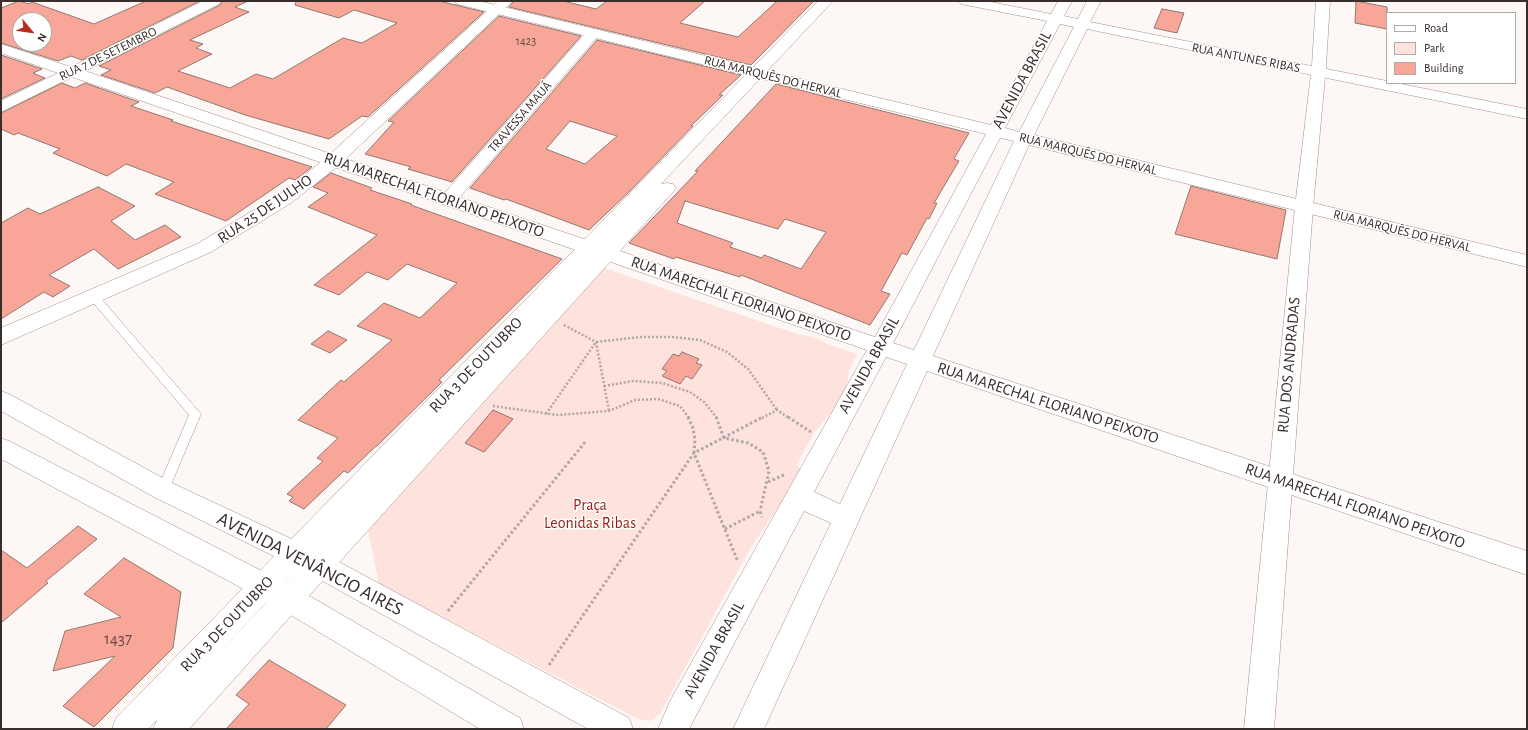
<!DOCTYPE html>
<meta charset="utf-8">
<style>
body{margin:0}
#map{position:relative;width:1528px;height:730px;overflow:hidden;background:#fdf7f6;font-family:"Alegreya Sans",sans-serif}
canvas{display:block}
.frame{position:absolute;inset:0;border:2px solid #382e2c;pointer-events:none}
.legend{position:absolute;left:1386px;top:12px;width:130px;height:72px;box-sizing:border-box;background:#fff;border:1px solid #afabab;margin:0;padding:5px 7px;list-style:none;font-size:12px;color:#382e2c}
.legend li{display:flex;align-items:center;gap:8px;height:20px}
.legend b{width:20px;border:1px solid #afabab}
.north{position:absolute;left:12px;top:12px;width:40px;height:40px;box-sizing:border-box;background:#fff;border:1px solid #afabab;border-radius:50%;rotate:119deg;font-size:11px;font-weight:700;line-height:16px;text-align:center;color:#382e2c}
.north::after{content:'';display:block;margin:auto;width:14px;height:18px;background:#ba2d1c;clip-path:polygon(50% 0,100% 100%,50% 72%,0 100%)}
</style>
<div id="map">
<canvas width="1528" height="730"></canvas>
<div class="frame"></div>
<ul class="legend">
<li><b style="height:5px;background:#fff"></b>Road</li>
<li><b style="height:11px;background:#fee2dd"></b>Park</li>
<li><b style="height:11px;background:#f7a697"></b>Building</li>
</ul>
<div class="north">N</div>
</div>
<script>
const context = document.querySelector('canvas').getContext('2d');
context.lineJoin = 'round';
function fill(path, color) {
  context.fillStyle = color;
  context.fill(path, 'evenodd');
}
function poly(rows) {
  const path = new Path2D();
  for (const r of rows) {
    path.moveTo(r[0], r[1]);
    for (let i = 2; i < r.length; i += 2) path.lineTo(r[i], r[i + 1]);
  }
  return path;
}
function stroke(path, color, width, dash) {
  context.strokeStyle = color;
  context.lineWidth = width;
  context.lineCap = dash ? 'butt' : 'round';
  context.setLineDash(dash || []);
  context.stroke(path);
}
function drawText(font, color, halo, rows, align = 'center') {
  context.font = font + ' "Alegreya Sans",sans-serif';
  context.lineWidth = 3;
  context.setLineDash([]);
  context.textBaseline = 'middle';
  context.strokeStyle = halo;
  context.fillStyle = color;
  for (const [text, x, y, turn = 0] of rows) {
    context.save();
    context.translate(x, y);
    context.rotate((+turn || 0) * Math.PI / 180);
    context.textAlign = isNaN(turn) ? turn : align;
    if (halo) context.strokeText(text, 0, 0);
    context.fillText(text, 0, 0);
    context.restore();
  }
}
fill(poly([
 [604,268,797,334,817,338,827,344,857,354,849,370,846,393,838,404,814,433,796,466,805,469,751,547,660,714,650,721,638,719,379,584,367,525]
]), '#fee2dd');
const building = poly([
 [19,1,29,4,32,2,94,24,146,1,200,1,82,60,71,56,58,61,1,43,1,8,19,1],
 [20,20,44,20,44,44,20,44,20,20],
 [222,1,248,1,235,7,249,12,190,40,203,44,196,48,212,54,178,71,230,88,256,74,273,79,343,38,362,43,397,23,354,10,339,18,295,5,296,1,439,1,484,12,368,117,362,116,329,139,245,115,167,87,155,93,101,75,111,70,99,66,220,5,222,1],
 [514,1,563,1,596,9,607,1,705,1,680,23,738,37,777,1,814,1,751,65,509,7,514,1],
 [1356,1,1387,7,1387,29,1355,23,1356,1],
 [1162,9,1184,13,1177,33,1154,28,1162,9],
 [499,16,581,36,452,182,408,169,411,167,365,154,394,122,388,121,499,16],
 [597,40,741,75,719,95,723,95,691,126,693,126,630,191,589,230,506,199,504,200,470,188,597,40],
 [570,121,604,132,617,136,585,164,546,149,570,121],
 [1,55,42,69,33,73,45,78,1,99,1,55],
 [62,83,75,88,85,83,139,102,131,106,173,120,171,121,312,167,295,180,289,178,226,221,155,194,174,182,126,164,107,176,53,153,60,149,18,133,14,135,1,129,1,113,62,83],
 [776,84,969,133,954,159,959,161,934,203,937,203,929,219,927,218,907,255,902,253,881,291,890,294,870,325,741,275,740,277,676,257,674,259,629,243,698,171,695,171,776,84],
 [685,201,778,229,785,219,826,232,801,269,764,255,762,258,730,247,733,243,677,223,685,201],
 [331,173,372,188,370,190,412,204,411,205,562,259,439,380,442,382,377,446,376,446,348,473,344,471,304,509,289,501,293,497,287,494,323,461,317,458,338,438,298,420,341,380,344,382,392,340,357,326,384,303,420,318,457,283,407,264,388,280,367,272,339,295,314,285,377,235,308,207,328,193,313,187,331,173],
 [1191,186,1286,210,1277,259,1175,234,1191,186],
 [98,187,135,206,111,221,135,240,165,225,181,237,118,269,94,249,49,275,70,286,53,297,44,292,1,319,1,223,28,208,40,214,98,187],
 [328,331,347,340,330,353,311,344,328,331],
 [682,352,699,359,696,363,702,365,692,379,686,376,680,384,662,376,667,371,662,369,673,354,679,356,682,352],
 [493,410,513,419,484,452,465,443,493,410],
 [78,526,97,539,46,581,48,583,1,623,1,550,27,568,78,526],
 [124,558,181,592,173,648,94,727,63,706,115,656,53,671,65,631,121,617,84,594,124,558],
 [269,660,346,705,326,729,226,729,249,704,236,695,269,660]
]);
fill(building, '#f7a697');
stroke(building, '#917873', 1);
const lane = poly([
 [94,293,98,295,201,414,167,494,163,495,159,494,157,490,189,415,90,299,89,297,94,293]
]);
const street = poly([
 [498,1,513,1,339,165,291,203,211,252,1,345,1,328,197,244,279,195,327,157,498,1],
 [818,1,833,1,661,184,667,183,673,184,676,188,673,192,189,729,153,729,157,720,148,729,112,729,116,718,818,1],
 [298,569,210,662,273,595,298,569],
 [1316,1,1330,1,1326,66,1313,207,1274,729,1244,729,1295,207,1312,66,1316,1],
 [593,29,598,30,600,33,598,36,454,204,448,206,442,204,439,200,442,196,588,30,593,29]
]);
const secondary = poly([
 [203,1,221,1,219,4,85,71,875,337,986,134,457,4,455,1,479,1,991,125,1047,21,966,5,961,4,959,1,986,1,1051,14,1058,1,1072,1,1064,16,1078,19,1087,1,1101,1,1090,22,1387,81,1387,83,1396,83,1527,109,1527,119,1087,29,1034,135,1527,255,1527,267,1029,145,933,356,1527,551,1527,575,927,371,764,729,733,729,831,523,804,511,689,729,658,729,670,701,867,350,72,77,1,112,1,101,58,73,1,53,1,44,71,67,203,1],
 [1060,24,1074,27,1019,132,1005,128,1060,24],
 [1000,138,1014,141,914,350,893,343,1000,138],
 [886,357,907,364,840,504,814,492,886,357],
 [1,391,9,394,172,483,328,556,629,718,633,729,588,729,310,574,154,497,1,411,1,391],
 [1,438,9,441,299,590,520,718,524,729,480,729,279,608,1,459,1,438]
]);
stroke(lane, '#a78d88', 1);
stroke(street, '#a78d88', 1);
stroke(secondary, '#a78d88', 1);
stroke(poly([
 [564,325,596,342,609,411],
 [604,386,633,381,662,383,690,392,704,402,717,418],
 [493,406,558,415,609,411,635,400,658,399,680,406,689,418],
 [546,414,596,342,640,337,672,337,700,340,727,352,748,369,777,410],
 [762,418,777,410,789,418]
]), '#afa7a6', 2.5, [2, 2]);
stroke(poly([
 [688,417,693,428,695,440,694,453,738,562],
 [716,417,724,438,748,443,763,452,769,471,760,511],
 [788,417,811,432],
 [768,482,786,474],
 [725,529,760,511,762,517],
 [448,611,586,441],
 [549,665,694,453,763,417]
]), '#afa7a6', 3, [2.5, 2.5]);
fill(lane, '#fff');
fill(street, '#fff');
fill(secondary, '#fff');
drawText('12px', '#684c47', null, [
 ["1423",526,41]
]);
drawText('13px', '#382e2c', '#fff', [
 ["RUA 7 DE SETEMBRO",108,54,-26],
 ["RUA ANTUNES RIBAS",1246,58,11],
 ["RUA MARQUÊS DO HERVAL",773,77,14],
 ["TRAVESSA MAUÁ",520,117,-49],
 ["RUA MARQUÊS DO HERVAL",1088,154,14],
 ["RUA MARQUÊS DO HERVAL",1402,231,14]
]);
drawText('16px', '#382e2c', '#fff', [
 ["AVENIDA BRASIL",1022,80,-62],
 ["RUA MARECHAL FLORIANO PEIXOTO",434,195,19],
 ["RUA 25 DE JULHO",265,209,-34],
 ["RUA MARECHAL FLORIANO PEIXOTO",741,299,19],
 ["RUA 3 DE OUTUBRO",476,365,-46],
 ["AVENIDA BRASIL",869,365,-61],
 ["RUA DOS ANDRADAS",1289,365,-85],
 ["RUA MARECHAL FLORIANO PEIXOTO",1048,403,18],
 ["RUA MARECHAL FLORIANO PEIXOTO",1355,506,19],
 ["RUA 3 DE OUTUBRO",227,624,-46],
 ["AVENIDA BRASIL",714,650,-61]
]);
drawText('16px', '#941f12', '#fff', [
 ["Praça",590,505],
 ["Leonidas Ribas",590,523]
]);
drawText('17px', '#684c47', null, [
 ["1437",118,639]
]);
drawText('19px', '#382e2c', '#fff', [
 ["AVENIDA VENÂNCIO AIRES",310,564,27]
]);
</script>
